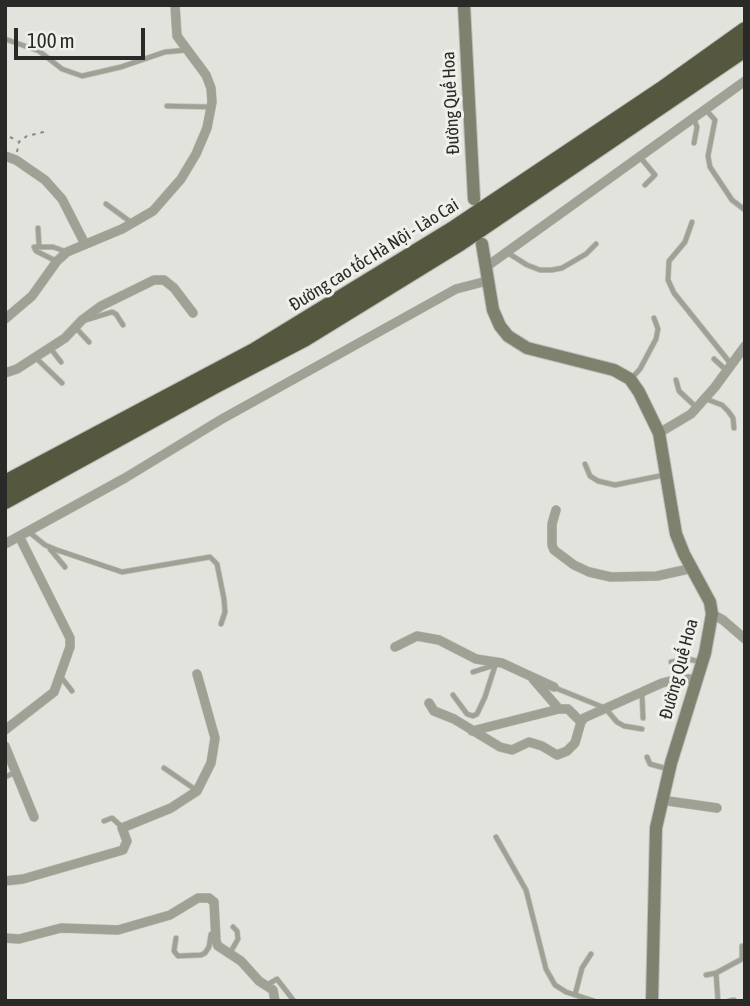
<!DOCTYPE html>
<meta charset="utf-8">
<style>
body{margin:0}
#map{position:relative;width:750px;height:1006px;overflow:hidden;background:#e2e3dd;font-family:"Asap Condensed",sans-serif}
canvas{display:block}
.frame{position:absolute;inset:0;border:7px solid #292a28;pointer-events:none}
.scale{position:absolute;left:14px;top:28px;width:131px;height:32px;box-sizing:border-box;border:4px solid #292a28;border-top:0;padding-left:9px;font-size:21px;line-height:24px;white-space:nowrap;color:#292a28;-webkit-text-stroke:5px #eff0ea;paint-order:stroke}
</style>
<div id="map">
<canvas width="750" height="1006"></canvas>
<div class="frame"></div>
<div class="scale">100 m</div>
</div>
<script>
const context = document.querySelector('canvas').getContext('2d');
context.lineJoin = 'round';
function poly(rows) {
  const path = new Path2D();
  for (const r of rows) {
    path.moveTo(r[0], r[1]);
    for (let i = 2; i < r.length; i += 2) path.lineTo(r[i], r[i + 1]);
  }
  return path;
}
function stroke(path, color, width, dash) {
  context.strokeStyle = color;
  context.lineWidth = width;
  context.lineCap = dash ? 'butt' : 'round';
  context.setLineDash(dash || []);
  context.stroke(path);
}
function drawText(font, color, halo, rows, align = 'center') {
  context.font = font + ' "Asap Condensed",sans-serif';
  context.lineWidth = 6;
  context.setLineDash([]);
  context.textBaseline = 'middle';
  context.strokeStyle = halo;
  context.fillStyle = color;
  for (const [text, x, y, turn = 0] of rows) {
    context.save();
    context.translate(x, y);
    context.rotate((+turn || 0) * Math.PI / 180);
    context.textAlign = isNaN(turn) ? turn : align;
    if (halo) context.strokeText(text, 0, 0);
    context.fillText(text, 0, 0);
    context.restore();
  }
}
const lane = poly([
 [5,39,39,51,62,69,82,76,121,67,165,52,187,50],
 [167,106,211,107],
 [706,110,715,120,708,156,710,167,732,200,745,210],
 [694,119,697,127,694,143],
 [640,157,655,175,645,185],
 [106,204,132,223],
 [692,222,685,242,669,261,668,280,674,293,731,364],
 [38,228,39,245],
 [508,253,527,265,540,270,552,270,562,268,586,254,596,244],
 [56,261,36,251,34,247,53,247,67,252],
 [86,320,112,312,116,314,123,325],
 [76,328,89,342],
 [51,349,61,362],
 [36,358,62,383],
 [714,359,726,370],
 [631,379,640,369,656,339,658,329,654,318],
 [676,380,679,391,696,407],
 [706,399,722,405,728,411,733,418,734,428],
 [585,464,590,476,598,481,615,485,664,475],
 [29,532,45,545,57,550,122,572,210,557,217,564,224,599,225,612,221,624],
 [50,549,65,567],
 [671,662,688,659,701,662],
 [473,672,495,665],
 [61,677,72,691],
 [553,687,605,708,617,722,624,726,642,729],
 [642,694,643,718],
 [453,695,467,714,473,716,477,714,485,697,495,666],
 [647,757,650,764,668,769],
 [164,768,196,790],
 [5,777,16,772],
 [104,821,112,818,122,827],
 [496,837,526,890,546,969,555,985,566,992,594,1001],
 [176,938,174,951,178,956,201,955,205,953,209,947,211,934],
 [230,953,238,939,237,931,233,927],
 [716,973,742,959,742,946],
 [706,975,716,973,718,1001],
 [267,985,277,979,294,1001],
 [575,995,582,968,591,954],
 [729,1001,734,1000]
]);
const street = poly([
 [5,156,16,160,45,180,62,199,85,244],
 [486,267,745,81],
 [5,319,32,296,57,261,67,252,122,229,153,211,181,179,196,154,207,128,212,102,211,88,206,75,177,36,175,5],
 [5,373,17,369,65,338,82,320,101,306,154,280,164,280,174,288,193,313],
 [659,433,691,414,715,387,745,346],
 [556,510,552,524,552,545,554,550,574,565,589,572,611,577,657,576,693,568],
 [5,544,125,478,222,419,456,289,487,281],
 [712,614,723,620,745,639],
 [395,647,417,636,439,640,476,659,502,663,554,687],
 [533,679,559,709],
 [429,703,434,711,454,719,500,747,512,750,529,742,542,746,557,755,567,751,575,743,581,722,584,718,662,683,678,679,697,679],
 [5,730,54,692,70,647,70,638,19,536],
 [472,731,559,709,568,709,581,722],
 [5,746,34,817],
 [661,800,717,808],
 [5,881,23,879,123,850,127,841,122,828,171,808,197,791,211,763,215,738,197,674],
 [5,938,19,939,61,928,118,930,170,915,198,898,209,898,214,902,216,941,218,946,241,961,259,981,273,990,275,1001]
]);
const secondary = poly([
 [464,5,474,199],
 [482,244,493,310,500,326,508,336,527,348,614,370,630,379,639,392,659,433,676,534,684,554,710,602,712,614,705,653,671,763,656,828,652,1001]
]);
const highway = poly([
 [5,483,254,351,455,228,661,90,745,30],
 [5,501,214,386,304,339,460,243,745,49]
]);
stroke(lane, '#bdbeb9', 6);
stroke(street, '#bdbeb9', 10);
stroke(secondary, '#bdbeb9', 14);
stroke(highway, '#bdbeb9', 18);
stroke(poly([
 [10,137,18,141],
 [17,152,19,142,27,136,44,132]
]), '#898a86', 2, [3.5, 5]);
stroke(lane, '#9fa194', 4.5);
stroke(street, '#9fa194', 9);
stroke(secondary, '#7f816f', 12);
stroke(highway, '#55573e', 16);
drawText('18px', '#292a28', '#eff0ea', [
 ["Đường Quế Hoa",451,103,-93],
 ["Đường cao tốc Hà Nội - Lào Cai",374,255,-32],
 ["Đường Quế Hoa",679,669,-75]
]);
</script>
